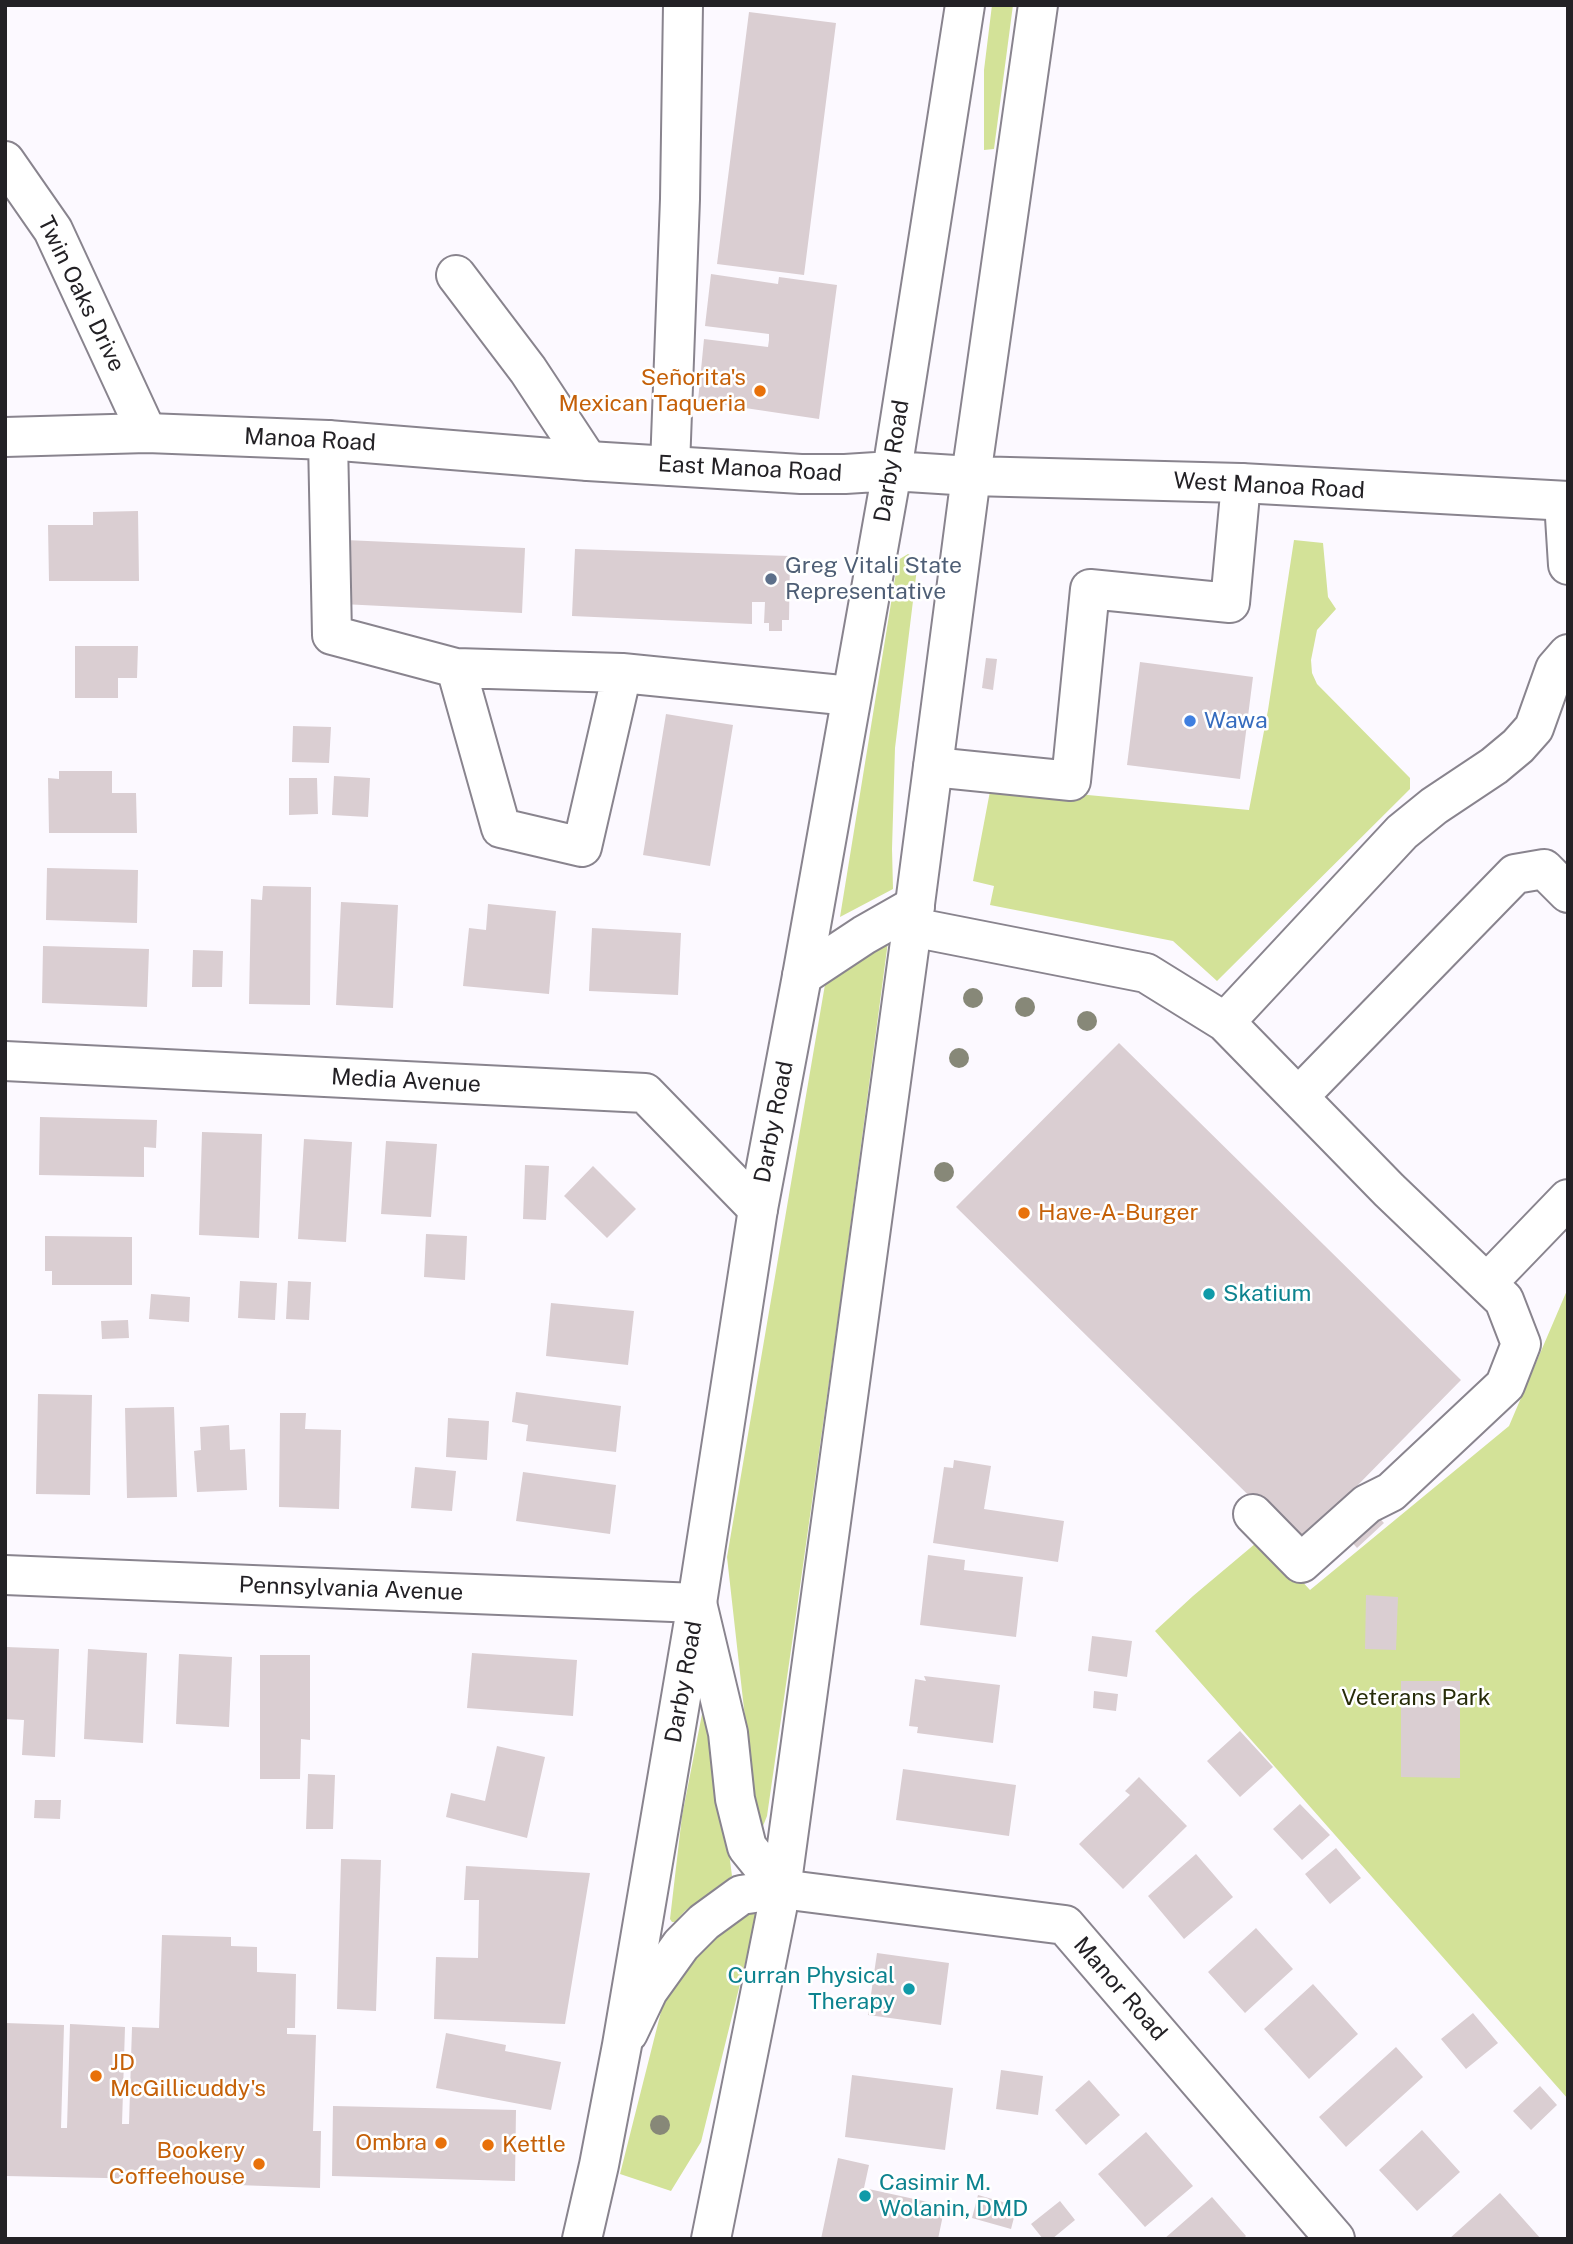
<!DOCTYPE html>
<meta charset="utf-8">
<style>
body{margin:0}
#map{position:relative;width:1573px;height:2244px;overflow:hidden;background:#fcf9ff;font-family:"Public Sans",sans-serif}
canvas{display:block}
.frame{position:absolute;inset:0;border:7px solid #232125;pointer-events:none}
</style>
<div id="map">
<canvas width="1573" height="2244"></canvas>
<div class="frame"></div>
</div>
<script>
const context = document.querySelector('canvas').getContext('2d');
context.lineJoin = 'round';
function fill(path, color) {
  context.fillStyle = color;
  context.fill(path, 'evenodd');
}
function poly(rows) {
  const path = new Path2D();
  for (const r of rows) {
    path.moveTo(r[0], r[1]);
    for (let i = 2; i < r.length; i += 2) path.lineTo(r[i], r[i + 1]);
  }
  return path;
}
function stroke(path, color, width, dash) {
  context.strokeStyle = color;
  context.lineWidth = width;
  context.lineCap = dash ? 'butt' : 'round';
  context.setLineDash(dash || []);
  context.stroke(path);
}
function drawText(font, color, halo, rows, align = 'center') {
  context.font = font + ' "Public Sans",sans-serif';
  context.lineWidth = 5;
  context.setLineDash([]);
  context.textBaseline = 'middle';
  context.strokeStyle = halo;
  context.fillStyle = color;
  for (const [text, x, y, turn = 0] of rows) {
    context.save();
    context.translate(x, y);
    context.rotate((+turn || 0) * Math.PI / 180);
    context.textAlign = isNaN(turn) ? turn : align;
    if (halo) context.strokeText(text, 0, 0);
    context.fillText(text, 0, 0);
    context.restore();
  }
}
fill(poly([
 [992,5,1013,5,994,149,984,150,984,70],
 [1294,540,1323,543,1328,597,1336,609,1317,630,1311,660,1312,673,1317,684,1410,778,1410,789,1217,981,1173,941,990,905,994,886,973,881,991,786,1249,810,1268,710],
 [908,554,918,560,895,748,892,849,893,889,840,917,898,560],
 [889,934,840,1304,792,1643,767,1816,763,1826,759,1828,757,1825,727,1557,828,967],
 [1568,1288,1568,2099,1155,1631,1193,1596,1262,1538,1310,1590,1509,1426],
 [704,1704,711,1710,732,1876,685,1911,675,1922,672,1922,670,1919,682,1816],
 [749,1905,758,1911,701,2142,671,2191,620,2174,670,1976]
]), '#d3e298');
fill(poly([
 [749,12,836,23,804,275,717,264],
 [711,274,778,284,779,277,837,285,819,419,698,401,704,339,768,347,769,340,769,334,705,326],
 [138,511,139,581,49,581,48,525,93,525,93,512],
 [345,540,525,548,522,613,342,604],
 [575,549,790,556,789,620,782,620,782,631,769,631,769,623,764,623,765,602,752,602,752,624,572,616],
 [75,646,138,646,137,678,118,678,118,698,75,698],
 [986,658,997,659,993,690,982,688],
 [1140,662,1253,677,1240,779,1127,765],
 [666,714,733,725,710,866,643,855],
 [293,726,331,727,329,763,292,762],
 [59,771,112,771,112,793,136,793,137,833,49,833,48,778,59,779],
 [334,776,370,778,368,817,332,815],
 [289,778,317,778,318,814,289,815],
 [47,868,138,870,137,923,46,920],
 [263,886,311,887,310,1005,249,1004,251,899,262,900],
 [341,902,398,905,393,1008,336,1005],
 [488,904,556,911,549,994,463,986,469,928,486,930],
 [592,928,681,933,678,995,589,991],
 [43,946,149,949,147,1007,42,1003],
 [193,950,223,951,222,987,192,987],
 [1119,1043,1461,1380,1299,1545,956,1207],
 [40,1117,157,1120,156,1148,144,1147,144,1177,39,1175],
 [202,1132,262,1134,259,1238,199,1235],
 [304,1139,352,1142,346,1242,298,1239],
 [386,1141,437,1144,431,1217,381,1214],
 [525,1165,549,1166,546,1220,523,1219],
 [593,1166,636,1209,607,1238,564,1196],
 [426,1234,467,1236,465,1280,424,1277],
 [45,1236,132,1237,132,1285,52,1285,52,1271,45,1271],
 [240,1281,277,1283,275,1320,238,1318],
 [288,1281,311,1282,309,1320,286,1319],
 [151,1294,190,1297,189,1322,149,1319],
 [551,1303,634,1311,628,1365,546,1356],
 [128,1320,129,1338,102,1339,101,1321],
 [516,1392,621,1406,616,1452,526,1441,528,1425,512,1422],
 [38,1394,92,1395,90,1495,36,1494],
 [174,1407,177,1497,127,1498,125,1408],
 [280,1413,306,1413,305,1429,341,1430,339,1509,279,1507],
 [448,1418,489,1421,487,1460,446,1457],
 [229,1425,230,1450,245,1449,247,1490,197,1492,194,1451,201,1450,200,1427],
 [954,1460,991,1466,984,1509,1064,1521,1058,1562,933,1543,944,1467,953,1468],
 [415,1467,456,1471,452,1511,411,1508],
 [523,1472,616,1485,610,1534,516,1521],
 [1371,1509,1384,1523,1357,1548,1344,1533],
 [928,1555,965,1560,964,1570,1023,1577,1016,1637,920,1625],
 [1366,1595,1398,1597,1396,1650,1365,1649],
 [1092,1636,1132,1641,1127,1677,1088,1671],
 [6,1647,59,1649,55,1757,22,1755,24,1720,5,1719],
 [88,1649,147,1653,143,1743,84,1739],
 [472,1653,577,1660,573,1716,467,1708],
 [179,1654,232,1657,229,1727,176,1724],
 [260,1655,310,1655,310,1740,301,1739,300,1779,260,1779],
 [924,1676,1000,1685,993,1743,917,1733,918,1727,909,1726,915,1679,926,1681],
 [1401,1681,1460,1681,1460,1778,1401,1777],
 [1094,1691,1118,1694,1116,1711,1093,1708],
 [1240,1731,1273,1767,1240,1797,1207,1761],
 [497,1746,545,1757,527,1838,446,1817,451,1793,485,1801],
 [903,1769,1016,1785,1009,1836,896,1820],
 [308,1774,335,1775,333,1829,306,1829],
 [1139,1777,1187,1826,1123,1889,1079,1844,1130,1795,1125,1791],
 [35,1800,61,1800,60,1819,34,1818],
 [1300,1804,1330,1835,1302,1860,1273,1829],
 [1336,1848,1361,1878,1330,1904,1305,1874],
 [1196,1854,1233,1897,1184,1939,1148,1896],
 [341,1859,381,1860,376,2011,337,2009],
 [466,1866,590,1873,565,2024,434,2019,436,1957,478,1958,479,1900,464,1900],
 [1256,1928,1293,1969,1245,2013,1208,1972],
 [162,1935,231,1937,231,1946,257,1947,257,1972,296,1974,295,2028,287,2028,287,2034,316,2035,313,2131,321,2131,320,2188,154,2182,154,2179,5,2176,5,2023,64,2025,61,2128,67,2128,70,2024,125,2027,122,2124,129,2124,132,2027,159,2028],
 [877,1953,949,1963,941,2025,868,2015],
 [1313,1984,1358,2034,1309,2079,1264,2029],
 [1473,2013,1498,2043,1466,2069,1441,2039],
 [446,2033,506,2045,505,2051,561,2062,551,2110,436,2088],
 [1396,2047,1423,2077,1346,2147,1319,2117],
 [1001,2070,1043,2076,1038,2115,996,2109],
 [852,2075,953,2088,945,2150,845,2137],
 [1089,2080,1120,2115,1086,2145,1055,2110],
 [1540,2086,1557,2105,1531,2130,1513,2111],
 [333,2106,516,2110,515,2181,332,2176],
 [1422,2130,1460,2172,1417,2211,1379,2170],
 [1146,2132,1193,2186,1145,2227,1098,2174],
 [838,2158,869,2165,864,2188,937,2204,935,2214,943,2215,938,2239,821,2239],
 [1500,2193,1541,2239,1449,2239],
 [978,2195,1017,2206,1011,2229,972,2218],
 [1212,2197,1246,2236,1243,2239,1164,2239],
 [1060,2201,1075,2220,1052,2239,1043,2239,1031,2224]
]), '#daced2');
const minor = poly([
 [5,161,53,230,147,433],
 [456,275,528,370,588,461],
 [328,440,332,635,456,668],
 [670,466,680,199,683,5],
 [1564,501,1568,565],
 [622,673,582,847,501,828,456,668,622,673,851,696],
 [933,767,1071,781,1090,589,1230,603,1241,483],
 [912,927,1146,973,1225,1022,1389,1190,1504,1300,1521,1344,1505,1385,1391,1492,1367,1504,1301,1563,1253,1514],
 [802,976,864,935,915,906],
 [1225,1022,1402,832,1434,806,1494,766,1518,746,1534,728,1555,669,1568,654],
 [5,1061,645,1093,758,1209],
 [1298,1097,1515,874,1544,869,1568,893],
 [1487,1283,1568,1199],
 [5,1575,697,1603,728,1733,735,1799,747,1847,781,1889],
 [628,2033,648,1991,681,1945,704,1922,741,1895,781,1889,1065,1925,1335,2239]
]);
const major = poly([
 [5,437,147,433,328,440,588,461,801,474,845,474,892,471,971,476,1241,483,1568,501],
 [582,2239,599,2165,622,2045,697,1603,758,1209,802,976,892,471,965,5],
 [711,2239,781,1889,912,927,971,476,1038,5]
]);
stroke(minor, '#89848e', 42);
stroke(major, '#89848e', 42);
stroke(minor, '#fff', 38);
stroke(major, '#fff', 38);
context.fillStyle = '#878878';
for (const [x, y] of [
 [973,998],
 [1025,1007],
 [1087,1021],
 [959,1058],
 [944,1172],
 [660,2125]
]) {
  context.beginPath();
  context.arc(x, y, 10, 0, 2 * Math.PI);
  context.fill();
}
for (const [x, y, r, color] of [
 [760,391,7,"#e8710a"],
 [771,579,7,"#5c6f8a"],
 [1190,721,7,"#3f7fe0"],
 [1024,1213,7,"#e8710a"],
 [1209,1294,7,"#0f9aa8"],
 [909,1989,7,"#0f9aa8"],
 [96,2076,7,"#e8710a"],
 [441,2143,7,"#e8710a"],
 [488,2145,7,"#e8710a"],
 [259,2164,7,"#e8710a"],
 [865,2196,7,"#0f9aa8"]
]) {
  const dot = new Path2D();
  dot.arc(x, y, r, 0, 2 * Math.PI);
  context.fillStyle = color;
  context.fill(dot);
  stroke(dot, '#fff', 2.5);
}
drawText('23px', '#232125', '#fff', [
 ["Twin Oaks Drive",81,294,64],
 ["Manoa Road",310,440,3],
 ["Darby Road",892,461,-81],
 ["East Manoa Road",750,469,3],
 ["West Manoa Road",1269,486,3],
 ["Media Avenue",406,1081,3],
 ["Darby Road",774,1122,-79],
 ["Pennsylvania Avenue",351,1589,2],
 ["Darby Road",684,1682,-80],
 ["Manor Road",1120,1989,49]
]);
drawText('23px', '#c56008', '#fff', [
 ["Señorita's",746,378],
 ["Mexican Taqueria",746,404],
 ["Have-A-Burger",1038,1213,"left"],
 ["JD",110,2063,"left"],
 ["McGillicuddy's",110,2089,"left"],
 ["Ombra",427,2143],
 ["Kettle",502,2145,"left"],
 ["Bookery",245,2151],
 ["Coffeehouse",245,2177]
], 'right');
drawText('23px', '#4e5e75', '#fff', [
 ["Greg Vitali State",785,566],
 ["Representative",785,592]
], 'left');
drawText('23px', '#366cbe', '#fff', [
 ["Wawa",1204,721]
], 'left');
drawText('23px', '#0d838f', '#fff', [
 ["Skatium",1223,1294],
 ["Curran Physical",895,1976,"right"],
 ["Therapy",895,2002,"right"],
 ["Casimir M.",879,2183],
 ["Wolanin, DMD",879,2209]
], 'left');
drawText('23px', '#272c09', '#fff', [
 ["Veterans Park",1416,1698]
]);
</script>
